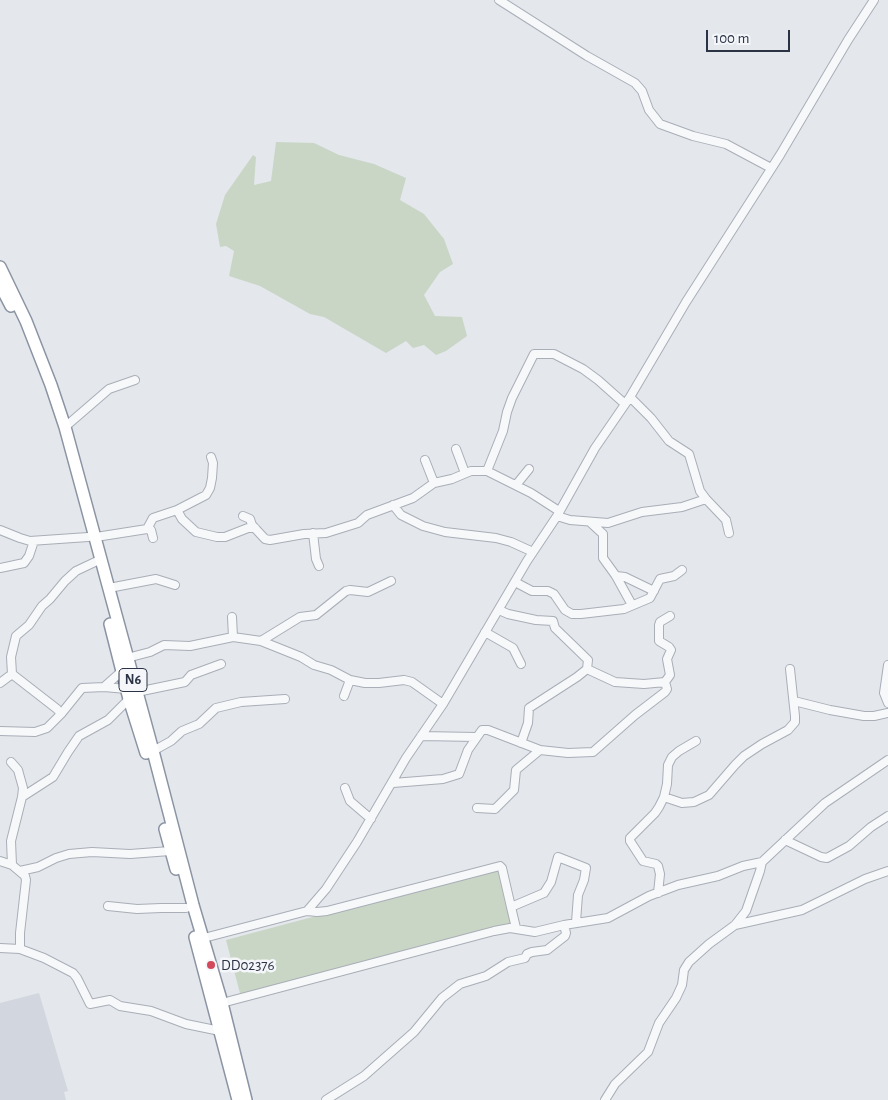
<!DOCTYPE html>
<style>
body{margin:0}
#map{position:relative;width:888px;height:1100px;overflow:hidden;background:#e4e7ec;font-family:"Alegreya Sans",sans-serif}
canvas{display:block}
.scale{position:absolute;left:706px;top:30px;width:84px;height:22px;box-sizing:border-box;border:2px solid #2b3445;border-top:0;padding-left:6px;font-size:15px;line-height:18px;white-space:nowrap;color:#2b3445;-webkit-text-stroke:4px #f4f6f9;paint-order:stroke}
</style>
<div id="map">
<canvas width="888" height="1100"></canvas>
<div class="scale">100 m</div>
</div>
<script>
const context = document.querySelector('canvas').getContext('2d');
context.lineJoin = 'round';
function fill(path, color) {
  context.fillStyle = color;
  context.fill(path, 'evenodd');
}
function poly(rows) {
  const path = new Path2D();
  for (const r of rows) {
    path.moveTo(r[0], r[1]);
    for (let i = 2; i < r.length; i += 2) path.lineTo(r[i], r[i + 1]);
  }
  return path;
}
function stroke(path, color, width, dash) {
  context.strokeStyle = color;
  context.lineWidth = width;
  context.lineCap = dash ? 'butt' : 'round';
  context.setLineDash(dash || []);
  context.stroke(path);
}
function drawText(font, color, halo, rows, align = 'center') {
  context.font = font + ' "Alegreya Sans",sans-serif';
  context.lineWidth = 5;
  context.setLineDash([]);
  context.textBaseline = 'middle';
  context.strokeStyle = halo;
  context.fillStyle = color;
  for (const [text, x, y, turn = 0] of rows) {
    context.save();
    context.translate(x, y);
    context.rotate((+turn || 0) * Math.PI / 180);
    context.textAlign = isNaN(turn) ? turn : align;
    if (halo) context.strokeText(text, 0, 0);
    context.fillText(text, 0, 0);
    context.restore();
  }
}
fill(poly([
 [39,993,68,1091,64,1092,66,1100,0,1100,0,1003]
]), '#d2d6de');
fill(poly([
 [276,142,314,143,339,155,374,164,406,178,400,200,424,214,444,239,453,264,440,272,424,295,435,316,462,317,467,336,446,351,436,355,424,345,413,348,406,341,386,353,324,317,310,314,260,286,229,276,234,251,226,246,220,247,216,224,225,195,253,155,256,157,254,185,271,181],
 [504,866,518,923,241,997,226,940]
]), '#c9d6c5');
const minor = poly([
 [499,0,587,56,635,83,642,91,649,110,660,124,693,136,726,144,771,168],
 [630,397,651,418,669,441,689,454,700,491,706,499,726,520,729,533],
 [65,427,109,389,135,380],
 [456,449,465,473],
 [425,460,434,483],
 [487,471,503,431,507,412,512,398,534,354,554,354,583,369,598,380,625,404],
 [516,485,529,469],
 [393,505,401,515,423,526,445,532,496,538,511,542,533,552],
 [177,510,182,519,196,532,217,537,225,537,248,528,255,528],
 [243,516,250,519,252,525,265,539,270,540,304,534,326,533,358,523,367,515,413,498,434,483,452,479,471,471,487,471,531,493,559,511],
 [557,516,570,520,608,523,642,512,682,507,706,499],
 [591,523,603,534,603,558,616,576,632,605],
 [147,529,153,518,177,510,206,495,210,488,212,478,213,463,211,457],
 [0,530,20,538,30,541,88,537],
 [313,533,316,559,319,566],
 [96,537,147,529,151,530,153,538],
 [0,568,24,563,29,556,34,541],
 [616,576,625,577,654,591],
 [515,582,532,591,548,591,554,594,565,610,572,614,581,614,624,609,650,598,660,579,674,576,682,570],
 [109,588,156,579,175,585],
 [499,610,508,614,536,620,553,621,555,628,588,660,587,669,577,677,529,708,528,723,521,743],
 [232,617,233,637,261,641,300,617,316,615,346,591,350,590,368,592,391,581],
 [485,632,513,648,521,664],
 [261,641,301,657,314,665,331,670,350,680],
 [127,658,150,652,164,645,190,646,233,637],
 [888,665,884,693,888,703],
 [587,669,615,682,644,684,665,682,670,675,667,659,671,650,669,647,659,641,659,625,660,622,670,616],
 [12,674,57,709,61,714],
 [0,683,12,674,11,657,16,636,29,625,42,606,50,599,65,581,76,571,95,562],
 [104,687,122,671],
 [137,692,185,682,191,675,221,664],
 [344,696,350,680,365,683,379,683,404,680,412,682,443,704],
 [794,701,830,710,864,716,874,716,888,713],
 [0,731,35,732,47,728,61,714,82,688,104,687,126,689],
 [421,736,476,737],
 [153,751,171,741,182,731,199,724,216,708,241,702,285,699],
 [11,762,18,770,23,788,22,797,11,841,12,865],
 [393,783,443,779,459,774,468,750,482,730,488,730,540,750,568,753,593,752,635,715,665,692,667,689,665,682],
 [345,788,350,801,371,819],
 [22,797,53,777,68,752,79,736,108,720,129,699],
 [664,797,682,803,694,802,709,795,735,765,744,756,762,744,788,730,795,722,795,716,790,669],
 [477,808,495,809,514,790,516,770,540,750],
 [785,840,821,857,827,858,849,846,871,827,888,816],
 [0,861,12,865,25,876,26,880,20,933,20,949],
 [20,871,38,867,56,858,69,854,92,852,130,854,170,851],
 [658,893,660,874,658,866,656,864,643,861,630,841,630,838,655,813,659,807,664,797,667,784,668,765,672,757,679,751,696,741],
 [108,906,137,909,161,908,186,908],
 [511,907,516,928],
 [307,911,317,912,327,911,500,866,502,868,511,907,544,893,551,882,558,857,586,868,584,880,578,895,576,922],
 [735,925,802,910,865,879,888,871],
 [200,939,307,911,326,889,357,842,406,758,443,704,527,561,557,516,595,448,630,397,686,302,780,155,848,40,874,0],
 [0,948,20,949,44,958,73,973,77,978,90,1004,110,1000,120,1006,151,1011,186,1024,220,1031],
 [222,1003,494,931,510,928,535,932,564,925,608,918,649,896,678,885,718,876,743,866,762,862,825,803,888,760],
 [326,1100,364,1076,414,1032,442,998,460,984,486,976,508,962,525,958,527,954,532,952,547,950,565,936,566,933,564,925],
 [605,1100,615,1084,648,1052,659,1023,676,998,682,985,684,970,689,962,709,944,735,925,746,911,760,871,762,862]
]);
const highway = poly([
 [0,267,26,321,51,385,65,427,153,751,193,905,222,1003,246,1100],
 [0,285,11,306],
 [110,624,129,699,146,753],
 [165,829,176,869],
 [195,937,238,1100]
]);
stroke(minor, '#a9aeb7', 10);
stroke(highway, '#8b94a3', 14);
stroke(minor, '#f7f8fa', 8);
stroke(highway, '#fff', 11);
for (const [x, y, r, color] of [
 [211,965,5,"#d1495b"]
]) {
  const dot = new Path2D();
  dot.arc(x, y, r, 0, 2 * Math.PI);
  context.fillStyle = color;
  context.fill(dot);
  stroke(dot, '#f4f6f9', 2);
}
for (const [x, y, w] of [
 [133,680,28]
]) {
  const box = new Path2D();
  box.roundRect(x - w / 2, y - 11.5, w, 23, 4);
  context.fillStyle = '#f4f6f9';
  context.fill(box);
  stroke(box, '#2b3445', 1);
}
drawText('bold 14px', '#2b3445', null, [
 ["N6",133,680]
]);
drawText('15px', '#2b3445', '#f4f6f9', [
 ["DD02376",221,965]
], 'left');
</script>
